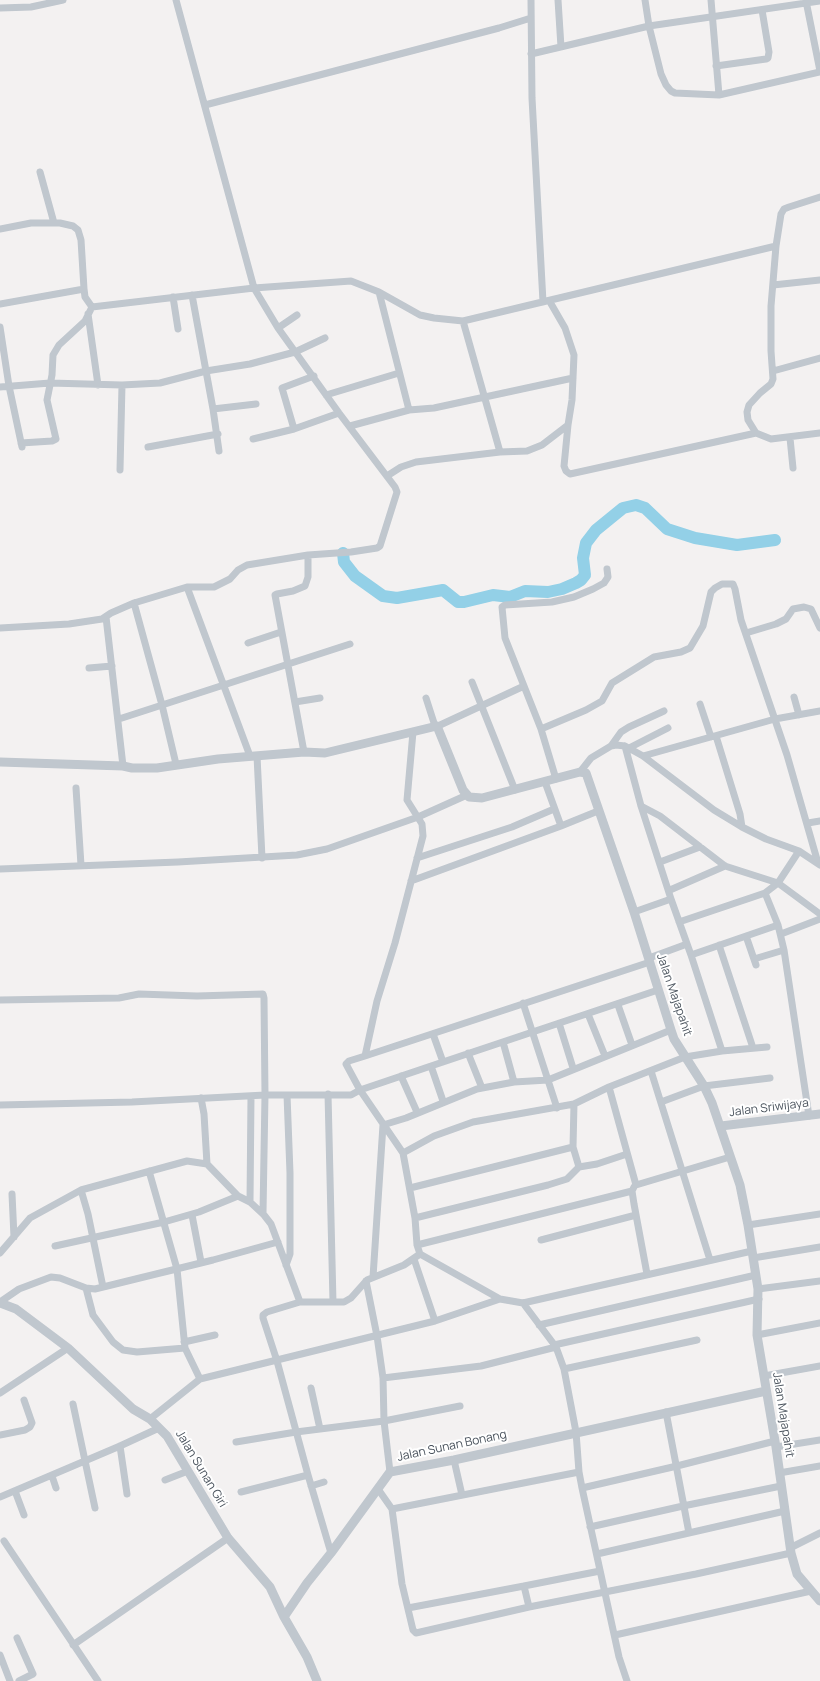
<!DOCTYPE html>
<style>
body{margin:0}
canvas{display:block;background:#f3f1f1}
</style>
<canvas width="820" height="1681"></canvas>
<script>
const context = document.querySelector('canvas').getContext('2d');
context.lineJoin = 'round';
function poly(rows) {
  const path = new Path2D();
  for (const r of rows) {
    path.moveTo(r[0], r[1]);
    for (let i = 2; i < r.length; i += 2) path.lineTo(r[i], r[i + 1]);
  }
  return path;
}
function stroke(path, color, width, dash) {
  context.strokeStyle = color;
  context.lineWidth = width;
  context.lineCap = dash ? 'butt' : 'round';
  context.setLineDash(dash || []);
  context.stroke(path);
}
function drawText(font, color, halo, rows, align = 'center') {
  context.font = font + ' Manrope,sans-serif';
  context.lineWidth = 4;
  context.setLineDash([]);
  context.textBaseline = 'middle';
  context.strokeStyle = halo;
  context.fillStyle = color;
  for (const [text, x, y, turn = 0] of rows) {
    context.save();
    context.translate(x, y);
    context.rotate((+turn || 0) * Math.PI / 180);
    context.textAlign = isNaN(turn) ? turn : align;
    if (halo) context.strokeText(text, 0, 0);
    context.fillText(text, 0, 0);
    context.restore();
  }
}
stroke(poly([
 [343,553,344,562,355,576,383,596,397,598,443,590,458,602,464,602,493,595,510,597,525,591,548,592,562,589,576,583,581,580,585,575,583,558,586,543,596,530,623,508,636,505,645,508,667,529,695,538,737,545,775,540]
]), '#93d0e7', 12);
stroke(poly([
 [176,0,254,288,278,328,339,413,395,487,397,492,380,546,377,548,351,552,308,555,308,577,305,586,293,591,277,594,275,595,304,752],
 [531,0,532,98,543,302],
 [558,0,561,47],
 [645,0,649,26,661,74,666,85,671,91,675,93,719,95,820,72],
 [711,0,719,95],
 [806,1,820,71],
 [0,8,31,7,63,0],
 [531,54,649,26,820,1],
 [716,66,766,59,768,58,769,52,762,10],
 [205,105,499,28,531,18],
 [40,172,54,223],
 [0,229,31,223,60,223,73,226,78,230,81,240,84,289,85,297,92,307,254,288,351,281,379,292,420,315,434,318,463,321,776,246],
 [773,285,820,280],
 [379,292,409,410],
 [192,295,213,409,219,451],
 [173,297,178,329],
 [0,304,84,289],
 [88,314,98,385],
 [463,321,500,452],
 [0,327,9,386,22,447],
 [278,328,297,315],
 [773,371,820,358],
 [0,387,50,383,122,385,160,383,206,371,250,364,295,352,325,338],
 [326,395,399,373],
 [213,409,256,404],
 [568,425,564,466,566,471,570,474,756,433,771,439,820,433],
 [350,426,409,410,434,408,573,378],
 [294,429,282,388,314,376],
 [756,433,748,420,747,412,749,405,760,393,771,384,773,379,771,351,771,306,776,246,781,214,784,209,789,207,820,197],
 [790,438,793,468],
 [253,439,294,429,339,413],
 [21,443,52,441,56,439,47,400,52,375,53,355,59,345,85,321,92,307],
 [148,447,218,434],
 [120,470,122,385],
 [387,476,401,467,416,462,500,452,527,451,542,445,568,425,572,400,574,355,565,328,550,302],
 [134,603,187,587],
 [106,617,123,766],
 [0,628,69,624,102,619,111,613,134,603,162,705,176,764],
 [746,633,776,624,786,619,793,609,804,607,811,609,820,628],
 [248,643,281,632],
 [89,668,112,666],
 [472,682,515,790],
 [794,697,799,715],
 [426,698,435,726],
 [295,702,320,698],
 [700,704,711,737],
 [119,719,350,644],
 [438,726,524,686],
 [541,729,586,710,602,701,612,683,654,657,681,652,690,648,703,626,711,592,715,588,722,584,733,584,735,589,741,620,787,755,818,863],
 [716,736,740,814,742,827],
 [611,746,616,745,625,746,641,806,671,899,691,955,722,1051],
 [625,746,643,756,775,719,820,711],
 [629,748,668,728],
 [250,756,187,587,214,587,230,579,238,570,247,565,308,555],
 [257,756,262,858],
 [643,756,714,810,742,827,766,839,799,851,820,865],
 [580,772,591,758,611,746,621,732,629,727,664,711],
 [556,779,541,729,505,638,502,607,505,605,552,602,574,597,593,589,604,583,608,577,607,569],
 [545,782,561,826],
 [76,788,81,865],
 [641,806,660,816,725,866,778,883,820,914],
 [808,823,820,821],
 [799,851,778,883,765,893,778,925,784,950,809,1116],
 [417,858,512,827,554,809],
 [660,862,700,847],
 [0,869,178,862,297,855,327,849,418,817,467,795],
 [411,881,561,826,598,811],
 [670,890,725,866],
 [634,912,671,899],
 [679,922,765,893],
 [781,934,820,919],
 [746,936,756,965],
 [719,945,753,1048],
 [691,955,778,925],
 [649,958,687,944],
 [754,959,784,950],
 [0,1000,119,998,139,994,197,996,263,994,264,998,265,1095,263,1213],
 [523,1003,557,1108],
 [618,1005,632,1045],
 [588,1014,605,1056],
 [559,1023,573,1068],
 [433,1034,443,1062],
 [503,1042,514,1082],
 [468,1053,482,1088],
 [365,1056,650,962],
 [431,1066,443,1101],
 [651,1071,710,1260],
 [401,1076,417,1112],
 [609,1087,636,1185,730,1157],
 [328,1094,333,1302],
 [201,1098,204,1114,207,1164],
 [661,1102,704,1086,770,1078],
 [0,1105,132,1102,265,1095,351,1095,360,1090,431,1066,658,990],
 [403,1153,434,1136,473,1122,574,1104,609,1087,685,1057,722,1051,767,1047],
 [579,1167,597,1164,627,1154],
 [149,1171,177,1269,185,1348,200,1379],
 [634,1187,632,1191,634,1204,647,1274],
 [410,1188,573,1147],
 [81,1190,88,1214,103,1287],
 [12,1194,14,1237],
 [250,1202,251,1096],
 [192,1215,201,1262],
 [415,1218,548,1185,567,1179,579,1167,573,1147,574,1104],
 [748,1225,820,1214],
 [541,1240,636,1215],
 [417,1245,632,1191],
 [55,1246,164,1222,199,1212,238,1196],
 [0,1253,30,1218,81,1190,187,1161,207,1164,238,1196,250,1202,264,1215,271,1224,300,1302,344,1302,351,1298,367,1280,404,1265,420,1254,417,1245,415,1218,403,1153,360,1090,346,1064,349,1061,365,1056,377,1001,395,943,423,836,422,824,407,800,413,732],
 [420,1254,500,1299,523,1303,752,1251],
 [753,1258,820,1247],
 [414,1259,435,1321],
 [286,1265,290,1254,290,1173,287,1095],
 [373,1277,383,1125,406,1118,477,1089,514,1082,548,1080,671,1030],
 [366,1281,377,1336,383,1378,384,1421,390,1472],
 [86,1288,93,1315,113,1342,123,1350,137,1352,185,1348],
 [758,1289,820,1281],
 [0,1302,19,1289,51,1277,60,1278,86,1288,95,1289,213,1260,278,1242],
 [300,1302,267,1312,263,1315,263,1318,277,1361,308,1475,331,1553],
 [523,1303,556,1347,564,1369,576,1432,579,1472,582,1488,619,1657,627,1681],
 [539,1325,756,1275],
 [757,1335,820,1323],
 [184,1342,215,1335],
 [554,1345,759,1299],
 [564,1369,697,1340],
 [764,1376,820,1366],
 [383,1378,481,1366,556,1347],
 [311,1388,320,1429],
 [0,1393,68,1348],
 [73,1404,95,1508],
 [666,1412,689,1533],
 [150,1419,200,1379,435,1321,500,1299],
 [0,1435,25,1430,30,1427,32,1423,24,1400],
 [236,1442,296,1432,384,1421,460,1406],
 [120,1446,127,1494],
 [776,1447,820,1440],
 [454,1460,462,1495],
 [779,1473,820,1466],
 [52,1476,56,1488],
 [165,1480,188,1471],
 [311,1486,324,1482],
 [582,1488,677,1466,775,1441],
 [378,1489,392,1509,402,1584,413,1630,416,1633,529,1607,524,1586,600,1571],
 [15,1491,24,1515],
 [241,1492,308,1475],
 [0,1497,120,1446,159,1428],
 [392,1509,579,1472],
 [590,1527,683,1506,781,1486],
 [4,1541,98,1681],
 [790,1548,820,1533],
 [597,1554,785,1511],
 [529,1607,696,1574,791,1553],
 [408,1608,524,1586],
 [615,1635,811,1591],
 [17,1638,33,1674,19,1681],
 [73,1645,228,1538],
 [0,1655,10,1681]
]), '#c0c7ce', 7);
stroke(poly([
 [0,762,123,766,132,768,157,768,218,759,304,752,325,753,437,726,463,790,469,797,482,798,580,772,586,773,634,912,671,1030,674,1039,704,1086,712,1103,740,1185,748,1225,758,1289,757,1335,776,1447,791,1553,797,1574,820,1601],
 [721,1126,820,1114],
 [0,1303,16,1309,68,1348,133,1409,150,1419,167,1436,228,1538,270,1587,284,1617],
 [317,1681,307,1657,284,1617,307,1583,331,1553,390,1472,454,1460,766,1391]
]), '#c0c7ce', 9);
drawText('12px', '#4a535d', '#fff', [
 ["Jalan Majapahit",674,995,71],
 ["Jalan Sriwijaya",769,1108,-7],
 ["Jalan Majapahit",783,1415,81],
 ["Jalan Sunan Bonang",452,1446,-12],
 ["Jalan Sunan Giri",201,1469,59]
]);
</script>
